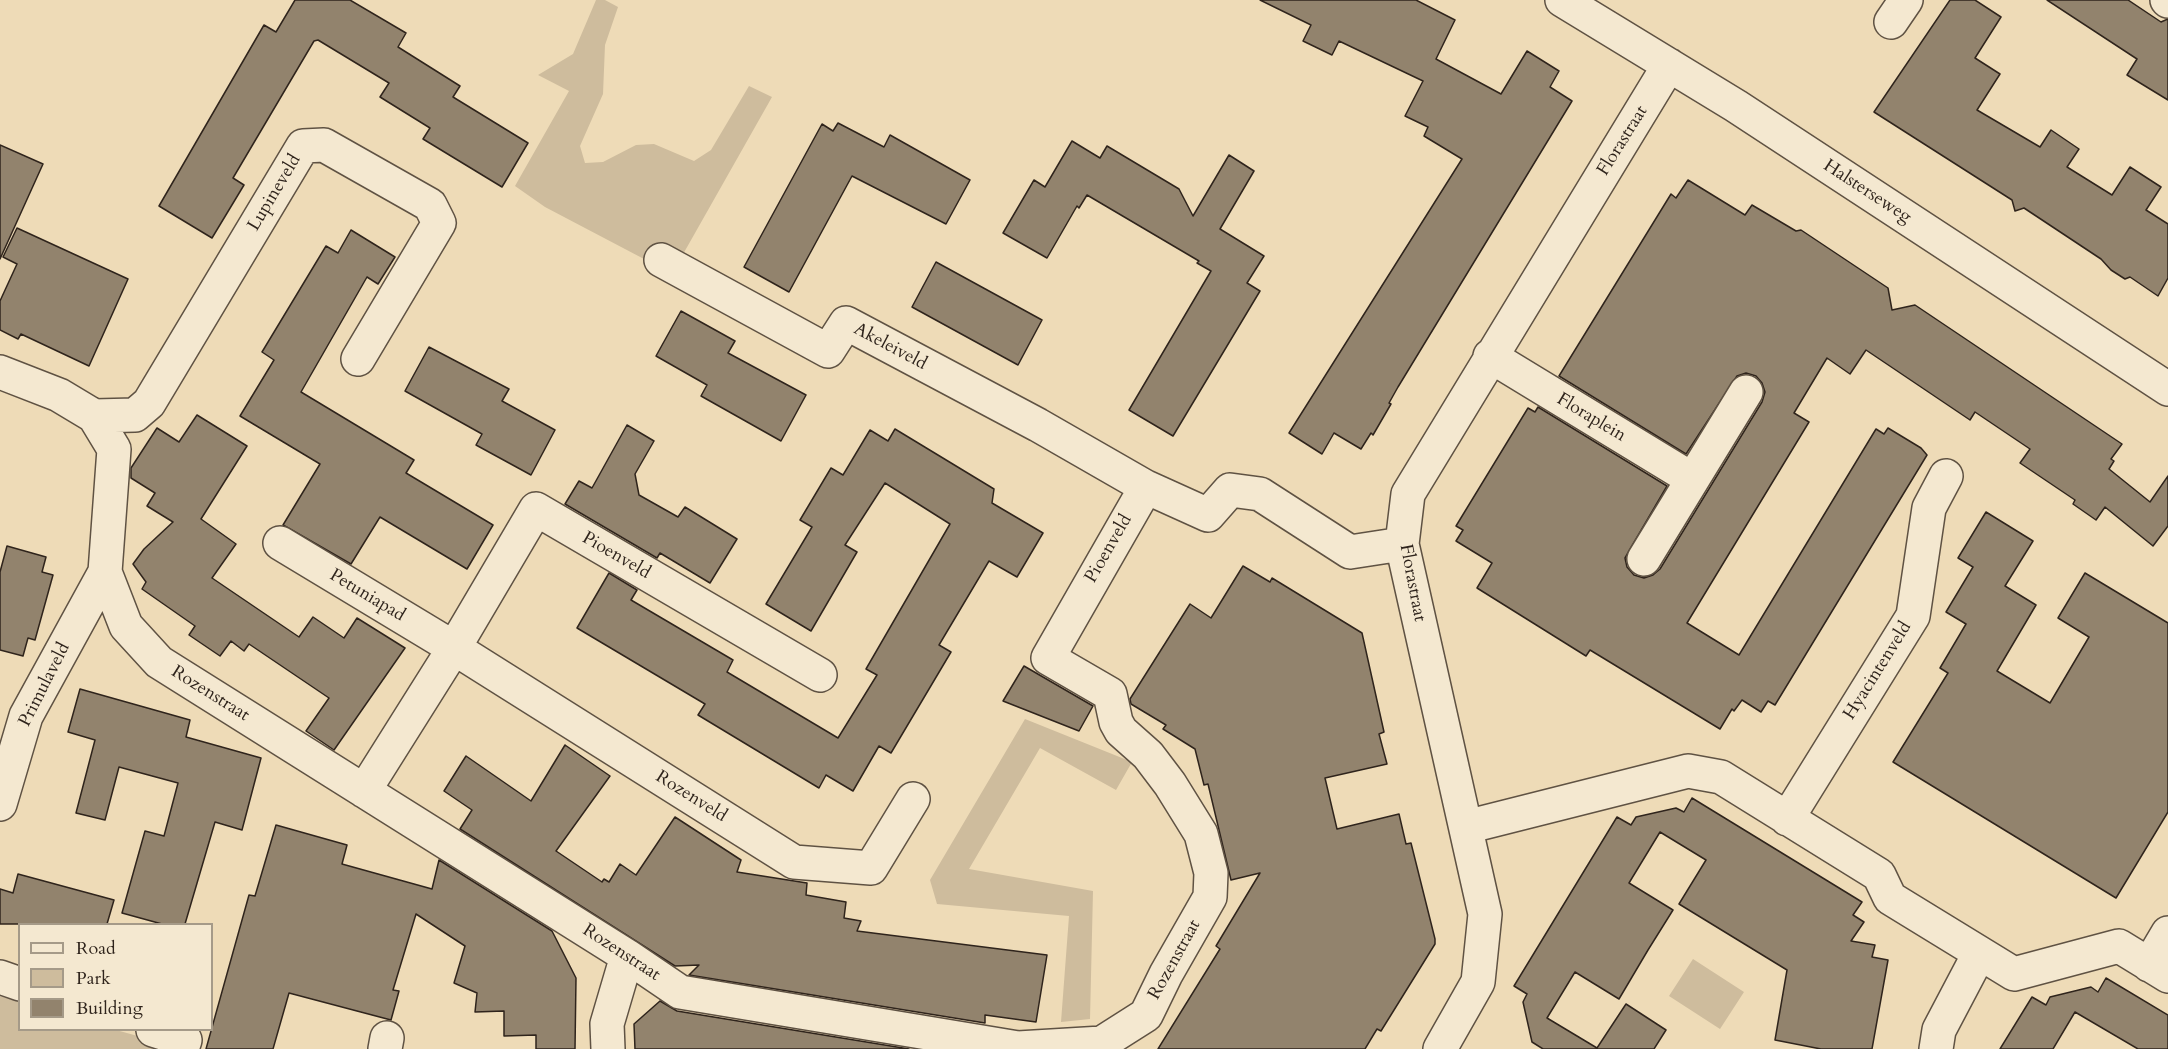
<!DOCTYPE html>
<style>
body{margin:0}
#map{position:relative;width:2168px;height:1049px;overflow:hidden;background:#eedbb7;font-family:Cardo,serif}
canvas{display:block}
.legend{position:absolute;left:18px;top:923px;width:195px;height:108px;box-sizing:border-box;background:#f4e8d0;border:2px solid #a59a88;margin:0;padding:8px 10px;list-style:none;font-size:18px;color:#2f241c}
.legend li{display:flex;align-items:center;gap:12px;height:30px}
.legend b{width:30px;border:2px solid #a59a88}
</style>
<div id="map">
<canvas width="2168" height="1049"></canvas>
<ul class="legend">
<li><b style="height:8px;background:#f4e8d0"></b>Road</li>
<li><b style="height:16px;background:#cebc9d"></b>Park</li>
<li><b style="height:16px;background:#92836d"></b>Building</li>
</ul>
</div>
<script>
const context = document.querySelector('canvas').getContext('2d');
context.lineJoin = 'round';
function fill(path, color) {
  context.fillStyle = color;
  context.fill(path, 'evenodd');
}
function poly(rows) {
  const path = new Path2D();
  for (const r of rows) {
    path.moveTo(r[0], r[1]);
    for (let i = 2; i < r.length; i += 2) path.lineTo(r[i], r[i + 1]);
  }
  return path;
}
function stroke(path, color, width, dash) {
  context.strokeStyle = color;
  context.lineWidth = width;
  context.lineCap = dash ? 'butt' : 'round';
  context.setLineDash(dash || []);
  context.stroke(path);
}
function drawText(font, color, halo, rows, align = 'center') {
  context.font = font + ' Cardo,serif';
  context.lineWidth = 4.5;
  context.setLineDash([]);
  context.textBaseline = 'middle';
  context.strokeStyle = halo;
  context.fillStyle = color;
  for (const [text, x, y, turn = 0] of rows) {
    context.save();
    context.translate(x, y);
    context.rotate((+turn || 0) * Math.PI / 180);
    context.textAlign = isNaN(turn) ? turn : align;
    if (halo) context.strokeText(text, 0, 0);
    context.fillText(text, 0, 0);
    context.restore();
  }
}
fill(poly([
 [596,0,605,0,618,7,605,45,603,94,580,146,585,163,603,162,636,145,654,144,694,161,711,150,749,86,772,97,682,256,672,250,644,259,545,207,515,186,569,91,538,75,573,54],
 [1025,719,1132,762,1116,790,1040,748,969,869,1093,891,1090,1019,1061,1022,1069,916,937,904,930,880],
 [1693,959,1744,992,1720,1029,1669,996],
 [0,996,19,1002,20,1030,116,1030,163,1043,165,1049,0,1049]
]), '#cebc9d');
const building = poly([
 [295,0,350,0,406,33,398,47,460,86,453,97,528,143,502,187,423,139,430,128,380,97,389,83,318,40,314,41,233,178,244,185,212,238,159,206,264,25,276,32,295,0],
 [1260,0,1416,0,1455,20,1436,59,1501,94,1527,51,1559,71,1550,87,1572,101,1398,387,1389,403,1391,404,1373,435,1371,433,1361,449,1334,433,1322,454,1289,433,1462,159,1424,136,1428,127,1405,116,1423,81,1339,41,1332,55,1303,41,1311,25,1260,0],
 [1950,0,1975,0,2001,17,1975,58,2000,74,1977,110,2040,147,2051,130,2079,149,2067,167,2112,195,2130,167,2161,187,2146,210,2168,224,2168,278,2158,296,2130,277,2125,279,2111,270,2101,259,2024,208,2015,211,2012,200,1874,112,1950,0],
 [2047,0,2128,0,2161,22,2168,19,2168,100,2127,75,2137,59,2047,0],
 [838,123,884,147,890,135,970,180,946,224,852,176,789,292,744,267,822,124,833,131,838,123],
 [1072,141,1100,158,1107,146,1179,189,1193,216,1229,155,1254,171,1220,229,1264,256,1247,283,1260,291,1173,436,1129,410,1211,271,1197,263,1199,261,1087,195,1079,208,1077,206,1047,258,1003,233,1034,180,1045,187,1072,141],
 [0,145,43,164,0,259,0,145],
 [1688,180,1745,215,1752,205,1796,231,1801,230,1888,288,1892,310,1915,305,2122,444,2111,459,2114,461,2109,469,2150,502,2168,476,2168,526,2153,546,2105,507,2096,520,2073,504,2075,500,2020,463,2030,449,1975,412,1970,420,1866,350,1850,374,1827,358,1794,413,1809,422,1687,623,1739,655,1876,429,1884,434,1888,428,1921,448,1927,455,1775,705,1768,701,1761,712,1742,700,1734,711,1732,709,1720,729,1590,650,1586,656,1477,588,1492,563,1456,541,1463,530,1456,526,1528,408,1535,412,1538,407,1667,486,1625,558,1627,567,1634,575,1644,578,1653,575,1660,569,1762,402,1765,392,1762,383,1756,376,1746,373,1737,376,1686,454,1559,376,1671,194,1676,198,1688,180],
 [17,228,128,279,89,366,21,334,18,339,0,330,0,301,17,264,3,257,17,228],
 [351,230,395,257,378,284,367,277,301,392,414,460,406,473,493,525,467,569,380,517,351,564,283,525,320,464,240,416,274,360,262,352,326,246,338,253,351,230],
 [936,262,1042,320,1018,365,912,307,936,262],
 [681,311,735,341,728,353,806,395,781,441,701,396,707,385,656,356,681,311],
 [429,347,509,389,502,401,555,430,531,475,476,445,482,434,405,391,429,347],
 [197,415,247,446,201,519,236,544,212,578,299,637,313,617,344,638,357,618,405,648,334,750,306,731,329,698,249,644,244,651,231,641,220,656,189,635,195,626,142,589,146,582,133,564,144,549,173,522,147,506,155,493,131,478,131,468,157,428,179,442,197,415],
 [627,425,654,441,635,474,639,495,678,517,685,507,737,539,710,583,660,553,657,558,565,504,579,481,592,488,627,425],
 [895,429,994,489,992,503,1043,533,1017,577,989,561,939,645,951,652,891,753,879,746,853,791,826,775,819,788,698,715,705,704,577,628,609,573,637,590,631,600,733,660,727,672,838,738,877,675,866,669,950,524,885,483,845,545,857,552,811,631,766,604,812,527,800,520,831,468,843,475,870,430,888,441,895,429],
 [1986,512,2033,541,2005,586,2036,605,1997,671,2050,703,2089,637,2058,618,2085,573,2168,623,2168,812,2116,898,1893,762,1948,673,1940,668,1966,624,1946,612,1973,567,1958,558,1986,512],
 [7,546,46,557,42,572,53,575,35,640,28,638,23,656,0,650,0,572,7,546],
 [1243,566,1270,582,1272,578,1362,633,1384,732,1379,734,1387,764,1325,778,1337,829,1399,814,1406,844,1411,843,1435,939,1435,944,1381,1031,1377,1029,1365,1049,1158,1049,1220,949,1216,946,1260,873,1231,880,1208,784,1204,785,1195,749,1163,729,1166,725,1131,704,1130,699,1190,604,1211,618,1243,566],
 [1024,666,1093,706,1079,731,1003,701,1024,666],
 [80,689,190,720,186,737,261,758,242,830,215,822,185,924,162,924,122,913,145,831,164,836,178,783,119,767,105,820,76,813,95,740,68,732,80,689],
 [565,745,610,776,556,851,602,882,604,879,609,882,620,864,636,875,675,817,741,860,737,872,807,883,806,895,846,902,844,918,861,921,857,931,1047,955,1036,1022,985,1015,985,1023,689,975,699,965,675,966,460,829,472,810,444,791,466,756,531,801,565,745],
 [1692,798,1862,902,1853,915,1864,922,1851,941,1875,945,1872,957,1888,960,1872,1049,1821,1049,1775,1040,1787,970,1679,904,1706,860,1660,832,1629,883,1673,910,1648,950,1619,999,1575,972,1547,1018,1597,1048,1626,1004,1666,1030,1654,1049,1543,1049,1532,1042,1523,1002,1527,994,1514,986,1617,817,1631,825,1636,817,1676,808,1684,812,1692,798],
 [276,825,347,845,342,864,432,889,439,860,552,931,576,978,575,1049,536,1049,536,1035,504,1036,504,1011,475,1012,477,993,454,983,465,946,416,914,393,990,399,991,391,1020,289,993,273,1049,206,1049,249,895,255,896,276,825],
 [18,874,114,900,107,924,0,924,0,889,13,893,18,874],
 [2106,978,2168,1015,2168,1049,2138,1049,2075,1012,2053,1049,2000,1049,2032,997,2046,1005,2050,997,2091,987,2098,992,2106,978],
 [660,1001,677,1011,909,1049,635,1049,634,1024,660,1001]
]);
fill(building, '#92836d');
stroke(building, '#2f241c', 1.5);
const minor = poly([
 [1562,0,1736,106,2168,389],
 [2167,0,2168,1],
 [1891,22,1906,0],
 [1490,356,1692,479],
 [0,372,59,395,94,416,114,449,105,572,126,626,159,662,627,956,680,992,1018,1048,1102,1043,1146,1015,1166,974,1210,897,1211,873,1201,834,1170,784,1148,755,1121,731,1116,722,1110,694,1048,658,1146,487,1038,425,846,323,828,351,661,260],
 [94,416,135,415,149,403,303,146,324,145,430,205,439,223,358,359],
 [1146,487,1208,515,1230,490,1260,494,1350,552,1402,544],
 [280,543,454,648,794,862,871,868,913,799],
 [1644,559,1746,392],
 [364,791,454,648,536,509,820,675],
 [0,804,26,716,105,572],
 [1787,819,1913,616,1929,508,1946,476],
 [1466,827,1688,771,1721,777,1879,875,1890,898,2014,974,2119,946,2168,976],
 [2149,965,2168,933],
 [0,977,20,984],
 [153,1030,185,1040,182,1049],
 [385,1049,387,1038],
 [608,1049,607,1024,627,956],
 [1440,1049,1478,982,1485,914,1402,544,1408,494,1669,65],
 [1936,1049,1939,1030,1979,954]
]);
stroke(minor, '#5f5243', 36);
stroke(minor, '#f4e8d0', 33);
drawText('18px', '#2f241c', '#f4e8d0', [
 ["Florastraat",1623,141,-58],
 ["Halsterseweg",1867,192,33],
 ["Lupineveld",275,193,-59],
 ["Akeleiveld",890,347,28],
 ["Floraplein",1591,418,31],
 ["Pioenveld",1109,549,-60],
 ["Pioenveld",616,556,30],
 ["Florastraat",1412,583,79],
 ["Petuniapad",367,596,31],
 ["Hyacintenveld",1878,671,-58],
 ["Primulaveld",45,685,-63],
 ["Rozenstraat",210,694,32],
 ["Rozenveld",691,797,32],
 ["Rozenstraat",621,953,33],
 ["Rozenstraat",1175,960,-61]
]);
</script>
